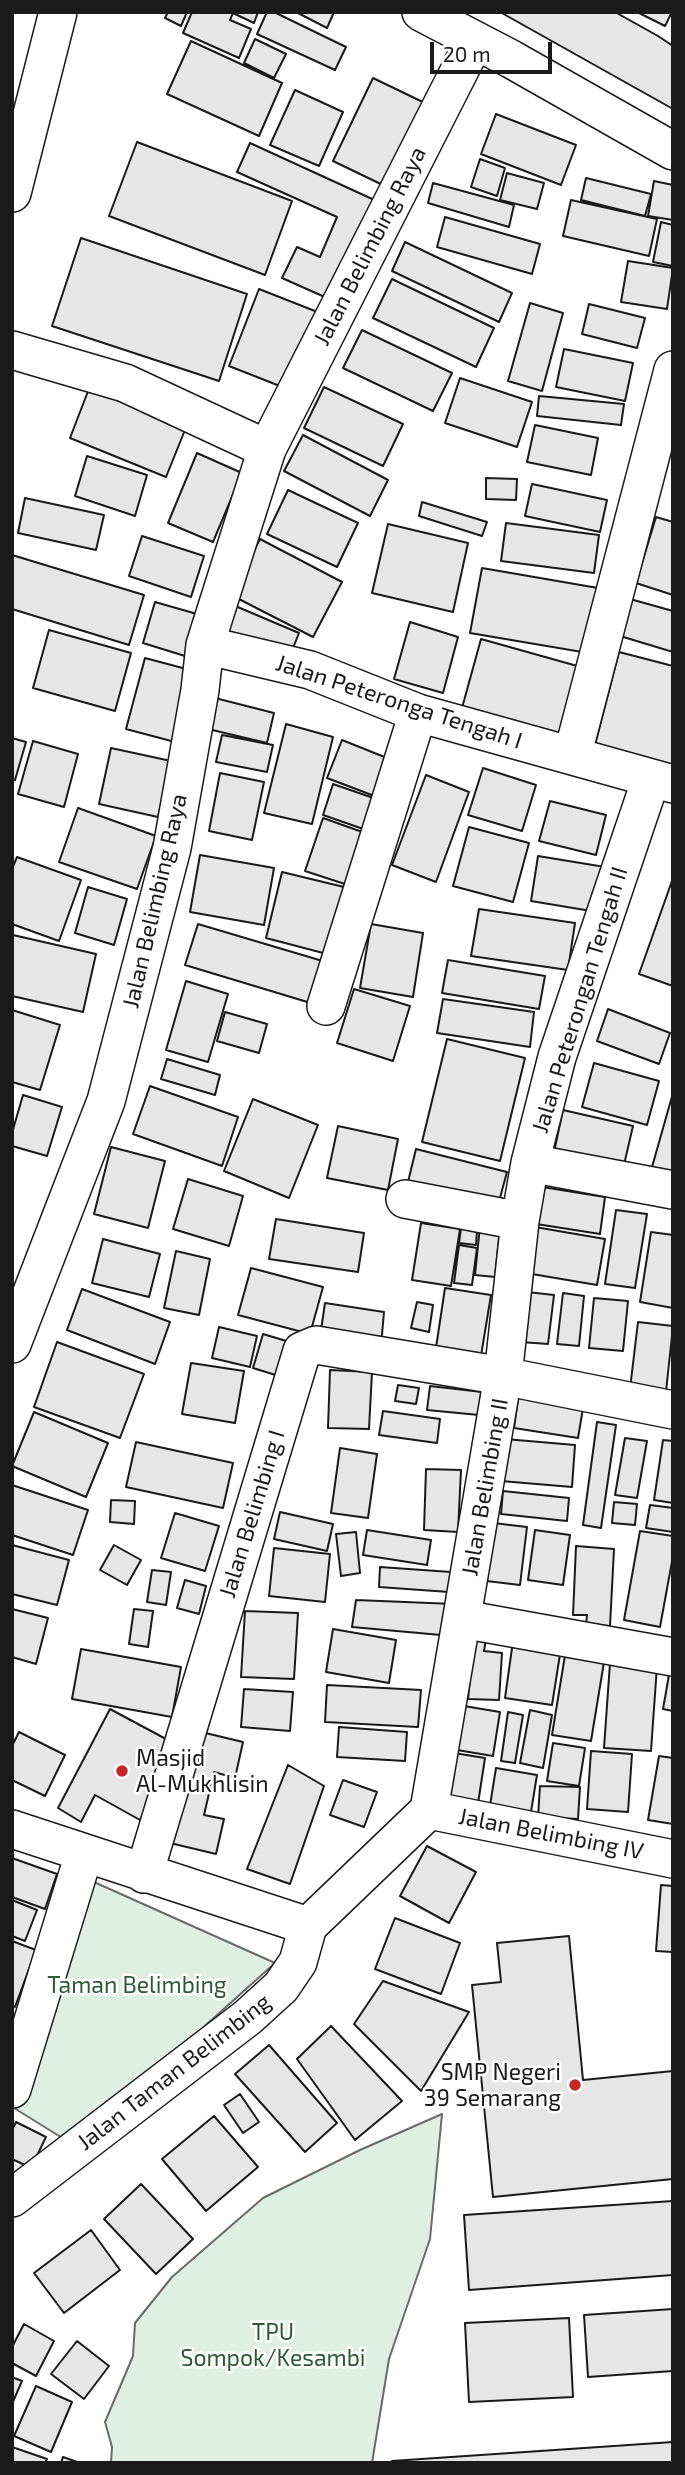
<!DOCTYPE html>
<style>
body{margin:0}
#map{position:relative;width:685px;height:2475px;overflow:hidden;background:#fff;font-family:"Exo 2",sans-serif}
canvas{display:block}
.frame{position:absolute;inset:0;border:14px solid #1a1a1a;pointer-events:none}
.scale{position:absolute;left:430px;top:42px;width:122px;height:32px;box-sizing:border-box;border:4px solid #1a1a1a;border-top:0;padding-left:9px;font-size:21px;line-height:24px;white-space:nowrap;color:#1a1a1a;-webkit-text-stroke:5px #fff;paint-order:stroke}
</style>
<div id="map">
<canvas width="685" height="2475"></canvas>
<div class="frame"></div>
<div class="scale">20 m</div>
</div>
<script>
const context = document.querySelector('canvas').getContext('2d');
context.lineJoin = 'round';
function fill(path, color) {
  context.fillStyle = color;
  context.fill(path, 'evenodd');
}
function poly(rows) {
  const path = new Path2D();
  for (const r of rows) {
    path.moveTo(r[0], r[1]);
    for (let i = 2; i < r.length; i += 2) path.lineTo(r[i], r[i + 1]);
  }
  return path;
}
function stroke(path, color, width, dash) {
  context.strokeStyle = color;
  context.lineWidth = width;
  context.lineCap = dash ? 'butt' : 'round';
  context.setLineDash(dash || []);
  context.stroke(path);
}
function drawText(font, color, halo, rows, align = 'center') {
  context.font = font + ' "Exo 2",sans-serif';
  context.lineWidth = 5;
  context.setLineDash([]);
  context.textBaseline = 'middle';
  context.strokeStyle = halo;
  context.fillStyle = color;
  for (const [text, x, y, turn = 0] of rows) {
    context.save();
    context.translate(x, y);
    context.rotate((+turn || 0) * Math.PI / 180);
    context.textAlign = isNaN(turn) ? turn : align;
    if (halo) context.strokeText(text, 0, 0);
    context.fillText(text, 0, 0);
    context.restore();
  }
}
const green = poly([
 [94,1882,275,1963,158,2068,64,2139,14,2108,94,1882],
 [442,2114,430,2239,389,2359,372,2463,111,2463,112,2447,105,2422,133,2356,135,2323,172,2277,263,2198,360,2150,442,2114]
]);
fill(green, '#e0efe3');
stroke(green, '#6a6a6a', 2);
const building = poly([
 [168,12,187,12,181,26,165,18,168,12],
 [192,12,258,12,254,23,233,13,230,20,251,29,239,58,183,33,192,12],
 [267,12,274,12,346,47,335,70,257,34,267,12],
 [296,12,334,12,327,28,296,12],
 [500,12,615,12,658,36,673,46,673,109,500,12],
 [637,12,672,12,665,26,637,12],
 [255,39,286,54,274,78,244,63,255,39],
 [191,41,282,83,259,136,167,94,191,41],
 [373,78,429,105,389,188,333,161,373,78],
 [295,90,343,112,319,166,270,145,295,90],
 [496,114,576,145,561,185,481,154,496,114],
 [137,142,292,201,265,275,109,216,137,142],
 [250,143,381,203,336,302,282,278,297,247,320,257,337,217,237,172,250,143],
 [480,159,505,168,497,196,471,187,480,159],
 [507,173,544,183,537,209,500,200,507,173],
 [586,178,651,194,645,216,581,200,586,178],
 [654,181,673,185,673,220,648,216,654,181],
 [433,183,514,205,509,227,428,203,433,183],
 [571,200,657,219,649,256,563,236,571,200],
 [445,217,540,244,532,274,437,247,445,217],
 [661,222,673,225,673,266,653,262,661,222],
 [81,238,247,294,219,381,52,326,81,238],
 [405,242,512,293,499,322,392,271,405,242],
 [628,261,673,268,667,309,621,302,628,261],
 [392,279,494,328,476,367,373,318,392,279],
 [259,289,320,313,290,390,229,366,259,289],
 [530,303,563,313,542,391,508,381,530,303],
 [589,304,645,318,637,348,582,334,589,304],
 [362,330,452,373,433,411,343,368,362,330],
 [564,349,633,363,625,401,556,387,564,349],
 [460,378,532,402,517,447,445,423,460,378],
 [90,386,187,425,166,477,70,438,90,386],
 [324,387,403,424,383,466,304,428,324,387],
 [539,396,624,404,621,425,537,416,539,396],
 [535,425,598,438,591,475,527,462,535,425],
 [303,435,388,480,370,516,284,471,303,435],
 [197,453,242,473,213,542,168,523,197,453],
 [87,456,147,475,135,516,75,496,87,456],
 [486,478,517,479,516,500,486,499,486,478],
 [532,484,607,500,600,532,525,516,532,484],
 [288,490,358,523,337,567,267,534,288,490],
 [25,498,104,515,96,550,18,533,25,498],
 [422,502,487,522,482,536,419,516,422,502],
 [656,517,673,522,673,595,636,583,656,517],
 [506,523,599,535,594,573,501,561,506,523],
 [388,524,468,543,453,612,372,593,388,524],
 [142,536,204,556,191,597,129,576,142,536],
 [260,539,342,582,313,637,231,595,260,539],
 [12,555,144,595,129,645,12,609,12,555],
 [482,568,598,588,588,653,470,633,482,568],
 [630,599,673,611,673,652,620,636,630,599],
 [155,602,197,614,185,656,143,643,155,602],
 [233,605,299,633,287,663,221,635,233,605],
 [410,622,458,637,443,693,394,679,410,622],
 [49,630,131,653,115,711,33,688,49,630],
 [481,639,588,669,569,738,462,708,481,639],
 [619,652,673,666,673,765,595,745,619,652],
 [145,658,194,671,175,742,126,729,145,658],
 [215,698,274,713,267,743,208,729,215,698],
 [286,724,333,737,312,824,264,813,286,724],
 [222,735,273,745,267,772,216,762,222,735],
 [12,738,26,742,15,780,12,780,12,738],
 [342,740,392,760,377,797,327,778,342,740],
 [33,741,78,754,64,807,18,794,33,741],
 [111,748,171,761,158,817,99,804,111,748],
 [483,768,536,785,522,831,468,815,483,768],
 [220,773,264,782,252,840,209,831,220,773],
 [426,775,469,792,436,882,392,865,426,775],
 [333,784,382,801,372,832,323,815,333,784],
 [550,801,606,815,596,855,539,841,550,801],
 [78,808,156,836,137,889,59,862,78,808],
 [323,818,368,834,351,886,305,871,323,818],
 [469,827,529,843,513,902,453,886,469,827],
 [200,855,274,868,264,925,190,912,200,855],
 [538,856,605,867,597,912,531,901,538,856],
 [17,857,81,880,59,941,12,924,12,869,17,857],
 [282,872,344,887,327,954,266,938,282,872],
 [673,878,673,986,639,974,673,878],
 [88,887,127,899,114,945,75,933,88,887],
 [479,909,575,923,568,970,471,956,479,909],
 [198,924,326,962,314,1004,185,965,198,924],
 [371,924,423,933,413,997,360,988,371,924],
 [13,935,96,954,83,1012,12,996,13,935],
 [448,960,545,976,539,1009,442,993,448,960],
 [186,981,228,994,208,1062,166,1050,186,981],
 [354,989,410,1006,393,1061,337,1043,354,989],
 [443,999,534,1012,530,1047,437,1033,443,999],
 [608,1009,670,1033,659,1064,597,1041,608,1009],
 [12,1010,60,1025,40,1090,12,1082,12,1010],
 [225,1012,267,1024,259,1053,217,1041,225,1012],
 [447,1039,525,1058,500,1161,422,1142,447,1039],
 [167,1059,220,1075,215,1095,161,1079,167,1059],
 [594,1063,659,1081,647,1125,582,1107,594,1063],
 [150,1086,238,1117,222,1166,133,1134,150,1086],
 [673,1093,673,1172,652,1167,673,1093],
 [23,1095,62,1107,47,1156,12,1146,12,1133,23,1095],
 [253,1099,318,1125,289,1198,224,1171,253,1099],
 [563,1110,633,1126,623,1169,554,1152,563,1110],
 [338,1126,398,1139,388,1190,327,1178,338,1126],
 [111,1147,165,1161,148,1228,94,1214,111,1147],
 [416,1149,507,1172,497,1209,407,1186,416,1149],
 [188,1179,243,1196,229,1246,173,1229,188,1179],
 [536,1186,605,1197,600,1234,530,1223,536,1186],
 [616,1210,647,1214,635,1288,605,1284,616,1210],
 [276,1219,364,1233,358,1272,269,1259,276,1219],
 [421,1223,460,1229,451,1286,412,1280,421,1223],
 [480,1226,500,1228,495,1277,475,1275,480,1226],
 [535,1227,605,1239,597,1285,526,1273,535,1227],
 [461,1228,477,1230,476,1245,459,1243,461,1228],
 [651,1232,673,1235,673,1308,640,1302,651,1232],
 [103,1239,160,1254,149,1297,92,1283,103,1239],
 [459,1245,477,1248,472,1285,454,1283,459,1245],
 [176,1251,210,1259,199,1315,164,1308,176,1251],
 [251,1268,323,1287,310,1334,238,1315,251,1268],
 [445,1288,491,1295,479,1368,434,1361,445,1288],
 [82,1289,170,1322,155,1364,67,1330,82,1289],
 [527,1292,554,1295,548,1344,521,1342,527,1292],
 [563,1293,584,1296,579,1346,557,1344,563,1293],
 [594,1298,628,1301,623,1351,589,1348,594,1298],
 [417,1302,433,1305,429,1332,411,1328,417,1302],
 [325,1303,384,1312,381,1346,320,1337,325,1303],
 [638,1322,673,1326,665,1401,629,1397,638,1322],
 [219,1327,257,1336,250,1367,212,1358,219,1327],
 [263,1334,293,1343,282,1377,253,1368,263,1334],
 [57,1342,144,1374,120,1438,34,1407,57,1342],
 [191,1363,244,1371,235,1423,182,1414,191,1363],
 [330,1370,372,1372,369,1429,328,1428,330,1370],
 [398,1385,419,1388,416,1404,395,1401,398,1385],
 [430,1386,482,1392,479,1415,427,1410,430,1386],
 [519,1392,584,1402,578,1438,514,1428,519,1392],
 [383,1411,440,1419,437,1443,379,1435,383,1411],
 [34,1412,108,1443,86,1497,12,1466,34,1412],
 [597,1422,616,1425,601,1528,583,1525,597,1422],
 [625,1438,647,1441,637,1498,615,1495,625,1438],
 [505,1439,575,1445,572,1487,501,1481,505,1439],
 [663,1440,673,1441,673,1503,654,1500,663,1440],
 [136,1442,233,1463,223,1508,126,1487,136,1442],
 [340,1448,377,1454,368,1518,331,1513,340,1448],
 [426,1469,461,1470,458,1532,424,1530,426,1469],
 [12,1485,88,1510,73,1555,12,1535,12,1485],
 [503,1491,569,1498,567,1521,501,1514,503,1491],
 [111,1500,135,1501,134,1524,110,1522,111,1500],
 [614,1502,637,1504,635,1525,612,1523,614,1502],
 [650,1505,673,1508,673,1532,646,1528,650,1505],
 [280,1512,333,1524,327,1551,274,1539,280,1512],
 [175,1513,219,1526,205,1571,161,1558,175,1513],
 [485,1522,527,1527,520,1585,478,1580,485,1522],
 [367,1530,431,1540,427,1565,363,1555,367,1530],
 [535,1530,570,1535,563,1585,528,1580,535,1530],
 [640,1531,673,1536,673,1556,660,1627,624,1620,640,1531],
 [356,1532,360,1573,341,1576,336,1534,356,1532],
 [12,1545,69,1560,57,1605,12,1594,12,1545],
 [114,1545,141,1560,127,1585,100,1570,114,1545],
 [576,1546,614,1549,610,1626,586,1625,587,1615,573,1615,576,1546],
 [274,1548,330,1554,325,1602,269,1596,274,1548],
 [380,1567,451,1572,449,1592,379,1587,380,1567],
 [152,1570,171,1572,166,1605,147,1602,152,1570],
 [185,1580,206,1586,199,1614,177,1608,185,1580],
 [356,1600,454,1604,452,1636,352,1627,356,1600],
 [12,1609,48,1618,36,1664,12,1657,12,1609],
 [134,1609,153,1611,148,1647,129,1644,134,1609],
 [245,1611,298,1613,294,1679,241,1677,245,1611],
 [333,1629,396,1640,389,1683,326,1672,333,1629],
 [475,1631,487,1633,484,1651,502,1653,499,1700,468,1699,475,1631],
 [513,1641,561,1648,552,1705,505,1698,513,1641],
 [567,1643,606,1650,591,1741,552,1735,567,1643],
 [81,1649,181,1667,172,1717,72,1699,81,1649],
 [610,1663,657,1666,651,1751,604,1748,610,1663],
 [670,1669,673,1670,673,1711,663,1709,670,1669],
 [327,1685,421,1690,418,1727,325,1722,327,1685],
 [244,1689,293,1692,290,1731,241,1727,244,1689],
 [458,1705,500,1712,493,1756,451,1749,458,1705],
 [110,1709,179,1746,140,1820,95,1795,81,1822,58,1808,110,1709],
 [530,1710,552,1715,543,1768,520,1763,530,1710],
 [508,1712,523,1715,515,1763,501,1761,508,1712],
 [339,1727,407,1732,405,1761,337,1757,339,1727],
 [197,1731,243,1742,235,1778,214,1772,204,1815,224,1819,216,1854,170,1843,197,1731],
 [19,1732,65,1755,45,1796,12,1780,12,1746,19,1732],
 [553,1743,585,1748,579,1786,547,1781,553,1743],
 [591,1751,632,1754,628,1812,587,1809,591,1751],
 [454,1753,485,1758,477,1810,447,1806,454,1753],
 [659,1756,673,1758,673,1824,648,1820,659,1756],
 [288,1765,324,1786,290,1884,247,1869,288,1765],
 [496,1768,537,1775,529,1824,488,1818,496,1768],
 [343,1780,377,1792,364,1827,330,1815,343,1780],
 [540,1786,580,1787,578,1819,538,1817,540,1786],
 [427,1846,476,1872,449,1923,400,1896,427,1846],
 [12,1858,57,1874,45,1909,12,1897,12,1858],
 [661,1885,673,1886,673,1952,656,1951,661,1885],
 [12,1900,37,1910,25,1941,12,1936,12,1900],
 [395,1918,460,1943,441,1994,375,1969,395,1918],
 [569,1936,583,2080,673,2071,673,2179,493,2197,472,1985,501,1982,497,1943,569,1936],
 [12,1941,36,1950,15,2007,12,2005,12,1941],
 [383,1981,469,2012,421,2091,354,2024,383,1981],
 [331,2026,402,2101,355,2140,297,2059,331,2026],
 [269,2045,337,2123,305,2152,235,2074,269,2045],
 [240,2094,259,2122,243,2133,224,2105,240,2094],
 [214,2116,258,2167,206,2211,162,2159,214,2116],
 [16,2122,46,2137,31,2168,12,2159,12,2130,16,2122],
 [141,2184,193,2239,156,2274,104,2219,141,2184],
 [673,2201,673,2275,469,2290,464,2215,673,2201],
 [91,2230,120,2270,64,2313,34,2273,91,2230],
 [673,2309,673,2371,588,2377,584,2315,673,2309],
 [569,2318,573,2397,469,2402,465,2323,569,2318],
 [24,2324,54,2341,36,2376,12,2363,12,2347,24,2324],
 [77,2341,109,2366,84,2399,51,2374,77,2341],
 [12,2377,22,2381,12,2404,12,2377],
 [36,2386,72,2402,51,2452,14,2436,36,2386],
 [673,2442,673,2463,392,2463,392,2461,673,2442],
 [12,2447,47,2459,45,2463,12,2463,12,2447],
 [63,2457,80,2463,61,2463,63,2457]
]);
fill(building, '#e6e6e6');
stroke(building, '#1a1a1a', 2);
const street = poly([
 [421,12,511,59,673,151],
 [12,193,58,12],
 [12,350,125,383,267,449,205,645,200,690,172,848,106,1101,12,1344],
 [267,449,474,42],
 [205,645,310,670,418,713,673,784],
 [569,755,575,745,673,370],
 [326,1006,418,713],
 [530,1163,673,1190],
 [405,1199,520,1221],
 [462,1619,673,1657],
 [429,1810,503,1376,520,1221,530,1163,557,1057,651,779],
 [429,1810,673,1859],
 [12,1829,308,1926],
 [144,1874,302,1351,316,1345,503,1376,673,1410],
 [12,2089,84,1854],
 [12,2198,248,2017,281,1987,298,1962,308,1926,429,1810]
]);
stroke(street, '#1a1a1a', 40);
stroke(street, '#fff', 37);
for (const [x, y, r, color] of [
 [122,1771,7,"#c62828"],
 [575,2085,7,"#c62828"]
]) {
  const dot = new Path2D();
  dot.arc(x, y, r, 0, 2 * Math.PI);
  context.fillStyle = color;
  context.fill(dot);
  stroke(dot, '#fff', 2.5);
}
drawText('23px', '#1a1a1a', '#fff', [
 ["Jalan Belimbing Raya",370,246,-63],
 ["Jalan Peteronga Tengah I",399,702,18],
 ["Jalan Belimbing Raya",155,901,-77],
 ["Jalan Peterongan Tengah II",580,1000,-73],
 ["Jalan Belimbing II",485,1487,-80],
 ["Jalan Belimbing I",252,1514,-73],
 ["Jalan Belimbing IV",551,1834,11],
 ["Jalan Taman Belimbing",174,2072,-38]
]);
drawText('23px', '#1a1a1a', '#fff', [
 ["Masjid",136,1758],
 ["Al-Mukhlisin",136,1784],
 ["SMP Negeri",561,2072,"right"],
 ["39 Semarang",561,2098,"right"]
], 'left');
drawText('23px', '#2b5a34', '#fff', [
 ["Taman Belimbing",137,1985],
 ["TPU",273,2332],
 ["Sompok/Kesambi",273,2358]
]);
</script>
